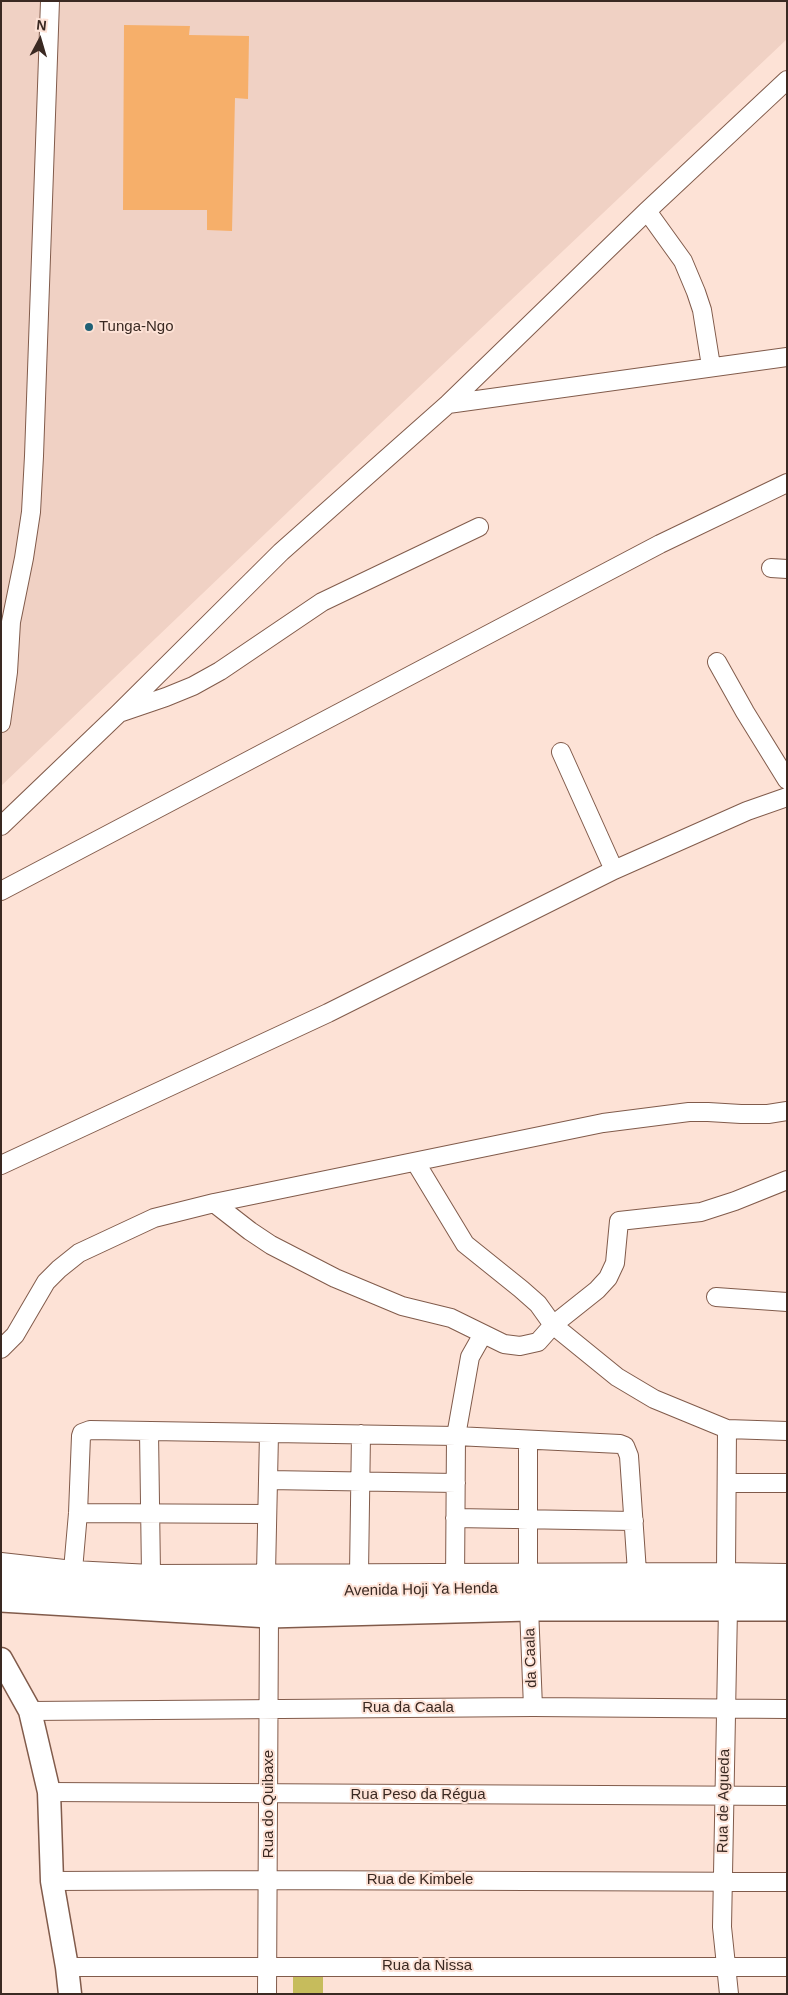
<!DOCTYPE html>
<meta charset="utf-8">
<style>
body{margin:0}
#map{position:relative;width:788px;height:1995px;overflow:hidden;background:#fde2d6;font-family:Arial,sans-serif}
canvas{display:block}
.frame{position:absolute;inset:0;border:2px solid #3a2922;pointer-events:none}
.north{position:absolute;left:15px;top:15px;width:50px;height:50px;-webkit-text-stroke:4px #fde2d6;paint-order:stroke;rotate:6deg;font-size:14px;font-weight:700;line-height:20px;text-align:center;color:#3a2922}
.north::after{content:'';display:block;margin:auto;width:18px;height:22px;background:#3a2922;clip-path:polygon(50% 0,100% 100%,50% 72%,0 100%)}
</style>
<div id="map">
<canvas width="788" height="1995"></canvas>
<div class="frame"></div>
<div class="north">N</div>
</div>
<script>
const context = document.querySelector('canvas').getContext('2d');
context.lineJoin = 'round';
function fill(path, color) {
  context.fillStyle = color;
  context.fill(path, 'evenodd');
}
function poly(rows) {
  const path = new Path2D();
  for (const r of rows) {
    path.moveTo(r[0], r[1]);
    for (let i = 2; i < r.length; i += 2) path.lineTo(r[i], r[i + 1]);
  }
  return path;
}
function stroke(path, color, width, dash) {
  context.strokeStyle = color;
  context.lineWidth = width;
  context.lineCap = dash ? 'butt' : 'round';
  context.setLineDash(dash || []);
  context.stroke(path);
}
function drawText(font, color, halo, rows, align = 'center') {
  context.font = font + ' Arial,sans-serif';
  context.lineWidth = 4;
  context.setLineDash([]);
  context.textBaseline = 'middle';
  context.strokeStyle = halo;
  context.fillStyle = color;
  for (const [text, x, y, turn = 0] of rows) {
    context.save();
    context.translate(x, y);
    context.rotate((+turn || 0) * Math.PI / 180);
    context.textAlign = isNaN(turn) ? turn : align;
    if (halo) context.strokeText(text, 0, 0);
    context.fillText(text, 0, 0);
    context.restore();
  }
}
fill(poly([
 [1,1,787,1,787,39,379,425,1,786]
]), '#f0d1c4');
fill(poly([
 [323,1975,323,1994,293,1994,293,1976]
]), '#c6bc5c');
fill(poly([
 [124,25,190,26,189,35,249,36,248,99,235,98,232,231,207,230,207,210,123,210]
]), '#f6af6a');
const minor = poly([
 [647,211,683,261,696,292,702,310,711,366],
 [448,404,787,357],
 [771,568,787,569],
 [717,662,745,712,787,780],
 [122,712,166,697,193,686,220,671,322,602,479,527],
 [1,723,8,672,11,622,24,558,31,512,34,456,50,1],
 [561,752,614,870],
 [1,826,119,713,281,552,448,404,647,211,787,80],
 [1,891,660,544,787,483],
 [416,1163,465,1244,521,1289,538,1304,553,1325,617,1377,654,1399,727,1429,787,1431],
 [1,1165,328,1013,614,870,747,811,787,797],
 [214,1203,250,1231,271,1245,335,1278,402,1306,451,1318,504,1344,520,1346,538,1342,553,1325,597,1290,608,1278,615,1263,619,1221,701,1212,735,1201,787,1180],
 [716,1297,787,1302],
 [1,1349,15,1335,46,1282,59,1269,79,1253,154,1218,214,1203,603,1123,689,1112,708,1112,741,1114,768,1114,787,1111],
 [149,1432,151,1574],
 [268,1480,456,1483],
 [727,1483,787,1483],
 [78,1513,267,1514],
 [455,1518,634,1521],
 [1,1562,73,1570,151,1574,726,1572,787,1573],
 [73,1570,78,1513,81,1436,82,1433,90,1430,456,1436,620,1444,625,1446,629,1456,637,1572],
 [726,1572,727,1429],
 [266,1573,269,1434],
 [359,1573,361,1434],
 [528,1573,528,1440],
 [455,1584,456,1436,470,1357,483,1334],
 [529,1608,533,1707],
 [728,1608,722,1927,729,1994],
 [30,1711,533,1707,787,1709],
 [49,1792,787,1796],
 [52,1881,268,1880,787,1882],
 [67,1967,787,1967],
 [267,1994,269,1615]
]);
const tertiary = poly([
 [1,1659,30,1711,49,1792,52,1881,67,1967,70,1994]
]);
const secondary = poly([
 [1,1579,268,1592,787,1587],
 [1,1599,269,1615,529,1608,787,1608]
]);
stroke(minor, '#815b4b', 20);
stroke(tertiary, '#815b4b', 25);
stroke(secondary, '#815b4b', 28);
stroke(minor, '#fff', 18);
stroke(tertiary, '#fff', 22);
stroke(secondary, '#fff', 25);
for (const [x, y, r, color] of [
 [89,327,5,"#206075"]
]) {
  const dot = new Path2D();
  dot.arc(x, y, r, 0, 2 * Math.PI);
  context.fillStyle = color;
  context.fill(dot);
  stroke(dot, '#fde2d6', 2);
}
drawText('15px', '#3a2922', '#fde2d6', [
 ["Tunga-Ngo",99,327]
], 'left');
drawText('15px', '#3a2922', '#fde2d6', [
 ["Avenida Hoji Ya Henda",421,1590,-1],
 ["da Caala",531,1658,-92],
 ["Rua da Caala",408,1708],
 ["Rua Peso da Régua",418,1795],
 ["Rua de Agueda",724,1801,-89],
 ["Rua do Quibaxe",269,1804,-90],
 ["Rua de Kimbele",420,1880],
 ["Rua da Nissa",427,1966]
]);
</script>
